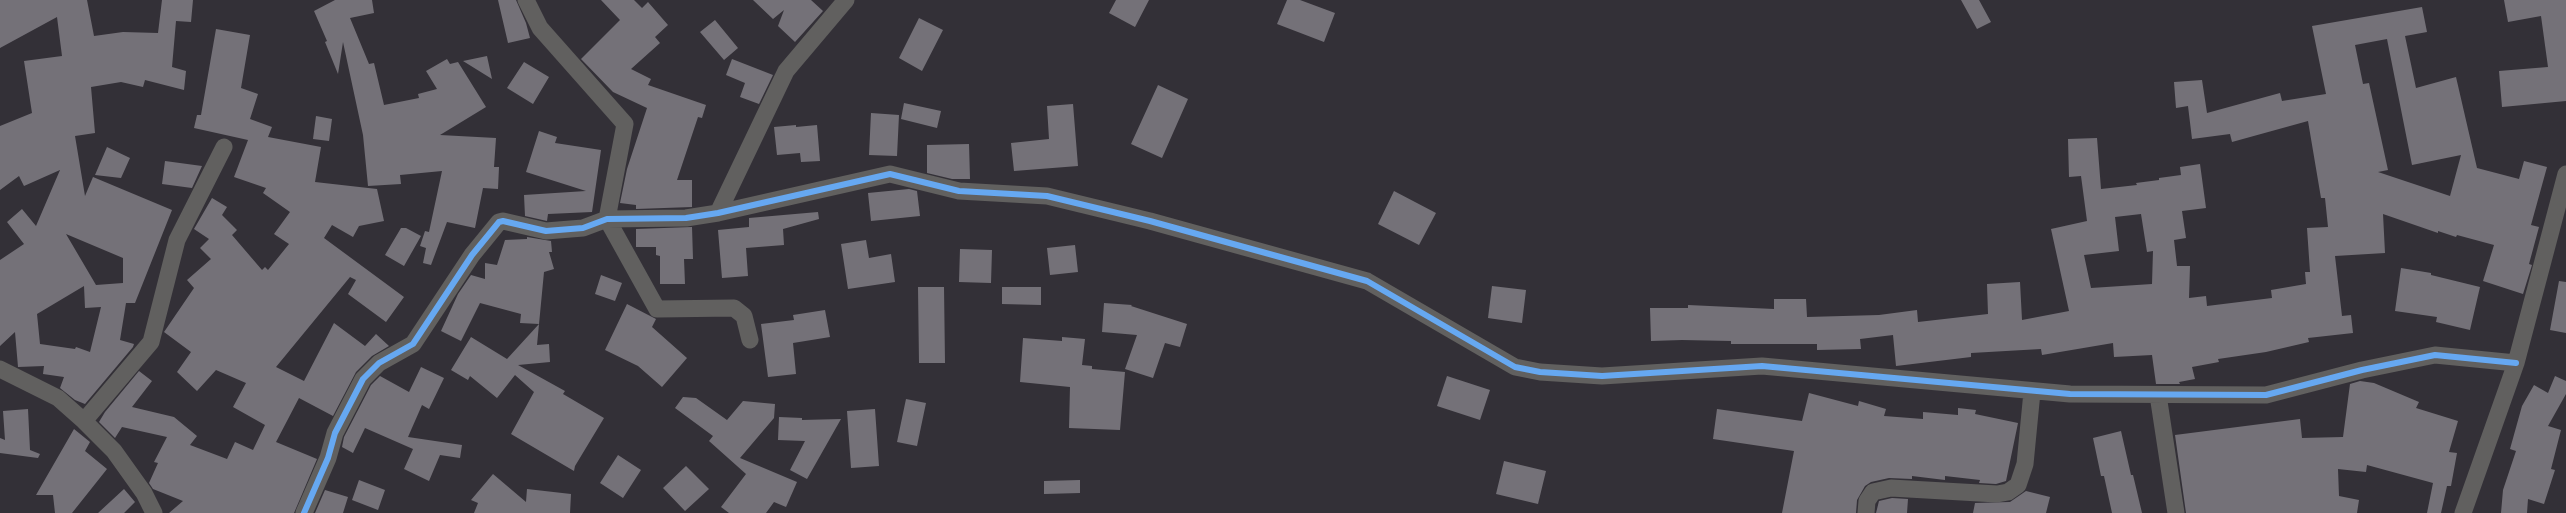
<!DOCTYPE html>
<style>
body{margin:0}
canvas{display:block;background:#333037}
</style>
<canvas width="2566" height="513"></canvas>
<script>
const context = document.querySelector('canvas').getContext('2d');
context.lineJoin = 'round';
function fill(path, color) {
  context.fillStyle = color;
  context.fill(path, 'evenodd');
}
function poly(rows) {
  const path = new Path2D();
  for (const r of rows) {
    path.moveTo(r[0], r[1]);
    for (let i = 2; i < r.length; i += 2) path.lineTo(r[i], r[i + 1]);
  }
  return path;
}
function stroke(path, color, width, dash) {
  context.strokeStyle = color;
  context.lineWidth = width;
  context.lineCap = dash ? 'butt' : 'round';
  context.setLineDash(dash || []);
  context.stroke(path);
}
fill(poly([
 [0,0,87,0,94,36,123,32,158,33,162,0,193,0,191,22,176,21,172,67,186,71,184,90,145,80,143,87,121,82,91,87,95,133,75,136,85,196,93,177,172,210,135,303,126,303,120,340,134,344,133,347,85,404,75,400,60,388,64,377,43,374,44,366,18,367,15,332,0,346,0,260,24,244,7,222,22,209,36,226,60,170,24,186,19,176,0,190,0,126,32,113,24,61,62,56,57,17,0,48],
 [66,234,123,258,123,283,96,285],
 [84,286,85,308,101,307,90,352,76,347,75,349,40,344,37,314],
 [335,0,372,0,374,13,350,18,369,64,374,63,384,105,419,98,418,94,437,89,426,71,447,59,450,64,458,62,486,107,440,135,496,138,494,167,499,167,498,189,483,188,475,228,447,222,431,265,423,263,426,248,420,246,425,231,429,232,442,171,400,175,401,184,368,186,363,135,343,42,338,74,325,42,327,41,314,11],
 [498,0,516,0,526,23,530,38,508,43],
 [601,0,634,0,642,8,648,2,668,25,655,37,660,43,631,69,651,79,648,85,706,105,702,118,698,117,677,180,692,180,692,207,636,209,636,205,620,203,627,169,647,108,613,92,581,59,620,20],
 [753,0,811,0,823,11,795,42,778,26,784,10,773,19],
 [1116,0,1149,0,1135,27,1109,13],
 [1287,0,1300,0,1335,13,1324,42,1277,24],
 [1961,0,1979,0,1991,22,1977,29],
 [2504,0,2566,0,2566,101,2502,107,2499,71,2548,67,2541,16,2508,22],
 [2422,7,2427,32,2405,36,2416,88,2456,77,2477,168,2519,179,2524,161,2547,167,2531,225,2539,227,2529,264,2532,265,2523,294,2483,281,2494,245,2457,235,2456,237,2438,231,2438,233,2383,214,2385,253,2335,256,2342,316,2351,315,2353,333,2308,338,2309,342,2266,352,2218,359,2219,362,2192,367,2195,379,2179,382,2180,384,2156,384,2152,355,2114,357,2113,343,2042,355,2041,349,1971,353,1971,357,1896,366,1893,335,1860,339,1861,349,1817,350,1817,344,1731,344,1731,341,1682,340,1651,341,1650,308,1688,308,1688,305,1774,309,1774,299,1806,299,1807,317,1879,315,1917,310,1918,322,1988,314,1987,284,2020,282,2022,320,2069,311,2051,229,2087,221,2081,176,2069,177,2068,139,2097,138,2101,189,2137,185,2136,183,2159,180,2159,178,2181,175,2180,167,2200,164,2206,208,2182,211,2186,238,2174,240,2177,266,2190,266,2189,298,2206,296,2207,306,2272,298,2271,290,2306,284,2305,272,2310,272,2307,228,2328,227,2325,198,2321,198,2308,121,2232,142,2230,134,2192,139,2188,106,2176,108,2174,82,2202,80,2207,113,2280,93,2282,101,2326,94,2312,26],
 [2387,39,2412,165,2461,155,2450,196,2378,172,2388,170,2369,83,2363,84,2355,45],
 [2141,214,2147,252,2153,251,2152,284,2091,288,2084,255,2119,251,2115,217],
 [919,18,943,30,922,71,899,58],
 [715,20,738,48,724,60,700,32],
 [216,29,250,35,241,88,258,94,250,119,272,127,268,137,321,147,315,182,377,189,384,221,359,226,353,237,332,225,324,238,404,297,386,322,348,294,356,280,350,277,276,367,304,381,334,323,365,346,376,334,389,346,372,356,356,372,333,416,299,398,276,442,317,459,294,513,169,513,183,501,153,489,149,483,158,463,154,462,167,437,122,427,115,438,99,422,105,412,139,371,152,381,132,407,174,417,197,436,190,445,227,459,235,442,253,450,265,425,233,407,246,383,216,370,197,391,177,372,191,352,164,332,194,288,187,280,211,259,200,248,209,239,194,229,212,198,227,207,222,215,237,230,232,235,262,270,265,267,268,270,289,244,274,234,290,212,263,193,266,188,234,177,248,140,194,128,197,115,201,115],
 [487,56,492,79,463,61],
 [732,59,773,75,759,104,740,97,745,83,726,75],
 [524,62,549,77,533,104,507,88],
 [1158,85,1188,99,1162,158,1131,144],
 [904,103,941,111,937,128,901,119],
 [1073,104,1078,166,1014,171,1011,143,1049,139,1047,106],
 [871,113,899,115,897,156,869,155],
 [316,116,332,119,329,141,313,139],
 [796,125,796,127,817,125,820,161,801,162,800,153,777,155,774,127],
 [539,131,557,137,555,143,601,150,592,212,548,214,547,221,525,216,524,195,586,191,526,172],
 [969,144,970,179,952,179,927,173,927,145],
 [107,147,130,158,121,178,95,175],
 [165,161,202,166,192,188,162,184],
 [909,189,917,191,920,216,871,221,868,193],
 [1394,191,1436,213,1419,245,1378,224],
 [818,212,819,219,783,229,784,245,746,248,748,276,722,278,718,230,749,227,749,218],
 [692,227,693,259,684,259,685,284,660,284,660,256,656,255,656,247,636,247,636,229],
 [401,228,406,228,421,236,404,266,385,255],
 [527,237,551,241,552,252,549,252,554,269,544,272,537,345,549,344,550,362,518,365,565,391,563,394,604,418,575,466,574,471,511,434,534,392,515,375,497,398,470,376,468,380,451,370,471,337,507,359,539,324,520,323,521,314,480,303,461,341,441,331,458,294,471,275,485,279,485,263,497,265,505,240,527,239],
 [866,240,869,258,891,254,895,282,848,289,841,244],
 [1075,245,1078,272,1050,275,1047,248],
 [960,249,992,250,991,283,959,282],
 [2401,268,2431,273,2431,275,2480,287,2470,330,2436,322,2437,317,2395,311],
 [601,275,622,283,615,301,595,294],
 [2559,281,2566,282,2566,333,2550,330],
 [1492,286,1526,290,1522,323,1488,318],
 [918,287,944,287,945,363,919,363],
 [1002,287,1041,287,1041,305,1002,304],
 [1104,303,1132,305,1131,306,1187,324,1180,347,1165,343,1153,378,1125,369,1137,335,1102,332],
 [627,304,656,319,652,327,687,358,662,387,638,366,605,350],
 [825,310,830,337,793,343,796,374,768,377,761,324,794,320,793,315],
 [1062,337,1085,339,1082,365,1092,366,1092,369,1125,372,1120,430,1069,428,1070,387,1020,382,1023,338,1062,341],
 [421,367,444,378,429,409,422,405,408,437,462,445,460,458,440,455,429,481,404,469,413,449,365,428,353,453,342,447,344,437,371,385,380,376,409,392],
 [1447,376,1490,390,1480,420,1437,406],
 [2555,376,2566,381,2566,394,2548,426,2561,430,2551,469,2555,470,2544,504,2528,499,2527,513,2501,513,2503,490,2516,451,2510,449,2522,406,2534,385,2548,393],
 [2360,381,2374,383,2419,402,2416,408,2458,421,2449,452,2457,453,2451,486,2447,486,2441,513,2427,513,2433,483,2367,465,2366,472,2338,469,2339,496,2359,500,2357,513,2186,513,2175,435,2300,419,2302,438,2343,437,2350,384],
 [1809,393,1858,406,1859,401,1886,409,1884,416,1923,419,1923,412,1958,415,1958,408,1976,410,1975,414,2018,423,2006,481,1996,484,1979,483,1980,480,1945,476,1945,480,1912,476,1912,479,1889,478,1871,482,1865,486,1857,500,1856,513,1782,513,1794,451,1713,439,1717,409,1802,421],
 [683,397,696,398,727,420,743,401,775,404,774,418,740,458,797,482,786,507,774,502,766,513,729,513,721,507,746,474,709,441,713,436,675,408],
 [906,399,926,403,917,446,897,442],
 [28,409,30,450,40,454,38,458,0,453,0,438,5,440,3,411],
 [875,409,879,466,851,468,847,411],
 [779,417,802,418,802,420,841,419,807,479,790,470,805,441,778,440],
 [74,429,90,442,85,451,107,469,72,513,55,513,53,495,36,495],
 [2121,431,2131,475,2133,475,2142,513,2112,513,2104,476,2101,476,2093,438],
 [618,455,641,470,623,498,600,483],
 [1504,461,1546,471,1538,504,1496,494],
 [686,466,709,489,685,511,663,488],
 [493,474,526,502,527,489,571,494,570,513,474,513,478,503,471,500],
 [359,480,385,490,378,510,352,500],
 [1080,480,1080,493,1044,494,1044,481],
 [124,489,135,502,124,513,98,513],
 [325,490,348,497,343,513,315,513],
 [2026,491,2050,497,2046,513,1973,513,1975,503,2010,502],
 [1892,498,1908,499,1907,513,1876,513,1879,501]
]), '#747178');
stroke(poly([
 [526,0,540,28,625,124,607,219,657,309,734,308,744,316,750,340],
 [718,213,786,71,846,0],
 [0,369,58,398,84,421,114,451,144,493,154,513],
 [2158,395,2176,513],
 [84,421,151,342,177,240,224,147],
 [304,513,328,458,335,433,363,379,379,363,413,344,472,255,499,222,503,221,546,231,583,228,607,219,686,218,718,213,890,174,959,191,1047,196,1150,221,1367,281,1515,367,1540,372,1602,376,1762,366,2070,394,2266,395,2362,370,2435,355,2516,363],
 [1866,513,1867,501,1873,492,1891,488,1997,494,2008,492,2018,485,2025,464,2032,392],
 [2463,513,2516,363,2566,174]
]), '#61605f', 17);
stroke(poly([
 [304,513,328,458,335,433,363,379,379,363,413,344,472,255,499,222,503,221,546,231,583,228,607,219,686,218,718,213,890,174,959,191,1047,196,1150,221,1367,281,1515,367,1540,372,1602,376,1762,366,2070,394,2266,395,2362,370,2435,355,2516,363]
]), '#66a8f1', 6);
</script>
